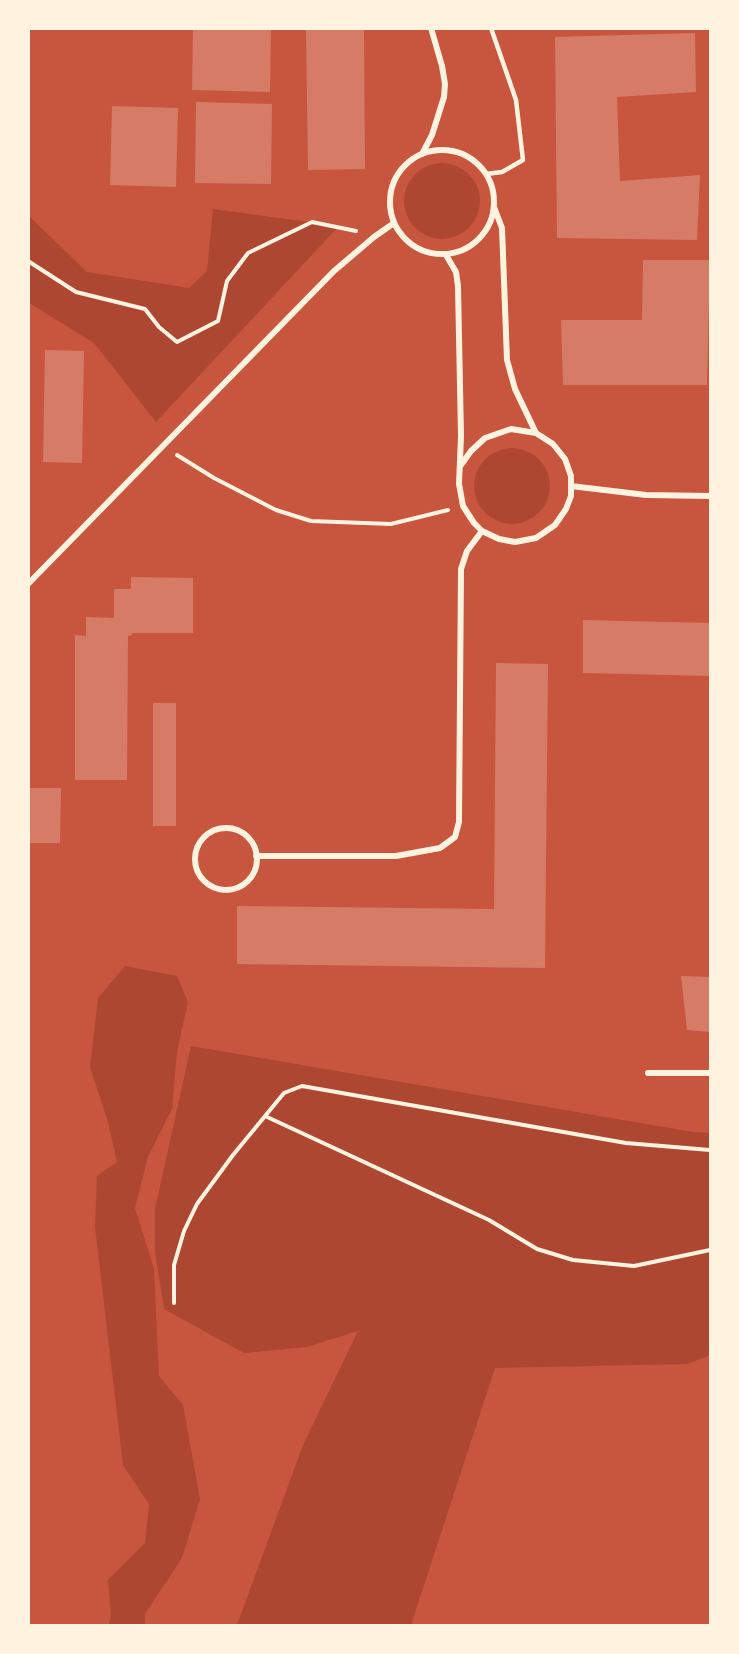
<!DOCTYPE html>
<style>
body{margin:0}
#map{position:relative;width:739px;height:1654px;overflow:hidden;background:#c8553d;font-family:Quicksand,sans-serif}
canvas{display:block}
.frame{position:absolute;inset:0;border:30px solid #fff3e0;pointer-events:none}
</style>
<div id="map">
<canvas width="739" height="1654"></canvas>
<div class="frame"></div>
</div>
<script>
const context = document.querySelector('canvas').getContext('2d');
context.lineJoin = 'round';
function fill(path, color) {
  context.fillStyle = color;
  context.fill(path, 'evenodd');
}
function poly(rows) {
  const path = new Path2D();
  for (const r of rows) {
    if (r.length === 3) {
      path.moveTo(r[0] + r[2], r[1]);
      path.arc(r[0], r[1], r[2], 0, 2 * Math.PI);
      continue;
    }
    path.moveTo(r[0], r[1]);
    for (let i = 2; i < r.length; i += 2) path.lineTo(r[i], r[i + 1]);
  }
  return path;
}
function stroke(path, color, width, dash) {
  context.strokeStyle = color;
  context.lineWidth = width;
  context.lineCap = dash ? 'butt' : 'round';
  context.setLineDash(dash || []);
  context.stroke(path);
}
fill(poly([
 [442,201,38],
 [213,209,339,226,156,422,94,343,29,303,28,215,87,272,189,288,207,271],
 [512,486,38],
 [125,966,177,976,188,1002,177,1052,172,1109,148,1157,135,1208,154,1269,159,1376,183,1405,200,1499,182,1558,145,1614,145,1626,109,1625,111,1613,108,1580,145,1543,149,1504,123,1465,95,1227,97,1176,117,1162,108,1122,90,1067,98,998],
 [191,1046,693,1132,710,1133,710,1355,688,1364,495,1368,411,1625,237,1625,303,1445,358,1331,307,1347,244,1353,164,1309,155,1252,155,1209]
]), '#ae4732');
fill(poly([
 [193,28,271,28,270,92,192,90],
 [306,28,364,28,365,169,308,170],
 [695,33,696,92,617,97,620,181,700,175,697,240,557,238,555,37],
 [196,102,272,104,271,184,195,183],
 [112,106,178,108,176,187,110,185],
 [643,260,710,260,707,385,563,385,561,320,642,320],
 [45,350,84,351,82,463,43,462],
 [131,577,193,578,193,633,132,633,132,635,128,636,127,780,75,780,75,635,86,636,86,617,114,618,114,589,131,589],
 [583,620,710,623,710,676,583,673],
 [496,663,548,664,545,968,237,964,237,906,494,909],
 [153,703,176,703,176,826,153,826],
 [28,788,61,788,60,843,28,843],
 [681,976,710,977,710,1032,687,1030]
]), '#d67c66');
stroke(poly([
 [28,261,76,292,145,309,159,327,177,342,218,321,227,281,248,253,312,222,356,231],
 [177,455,214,478,276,510,311,521,391,524,448,510],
 [265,1116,489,1220,537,1249,573,1260,634,1266,710,1250],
 [174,1303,174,1265,184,1231,197,1204,233,1155,284,1093,302,1086,626,1143,710,1150]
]), '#fff3e0', 4);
stroke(poly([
 [486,174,502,172,523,160,516,100,491,28]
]), '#fff3e0', 4.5);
stroke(poly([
 [442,202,52],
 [422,154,432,135,444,97,445,84,442,66,431,28],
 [494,207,502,228,507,360,515,389,536,433],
 [446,255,456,272,458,286,461,436,459,484,463,506,474,523,482,531,499,539,515,542,536,538,555,525,566,509,571,496,571,476,565,459,553,444,536,433,511,429,485,438,471,451,461,465],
 [571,486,646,495,710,496],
 [28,584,334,271,374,237,394,223],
 [226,859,31],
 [256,856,396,856,440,848,455,837,459,822,461,569,467,551,482,531],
 [648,1073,710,1073]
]), '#fff3e0', 6);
</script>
